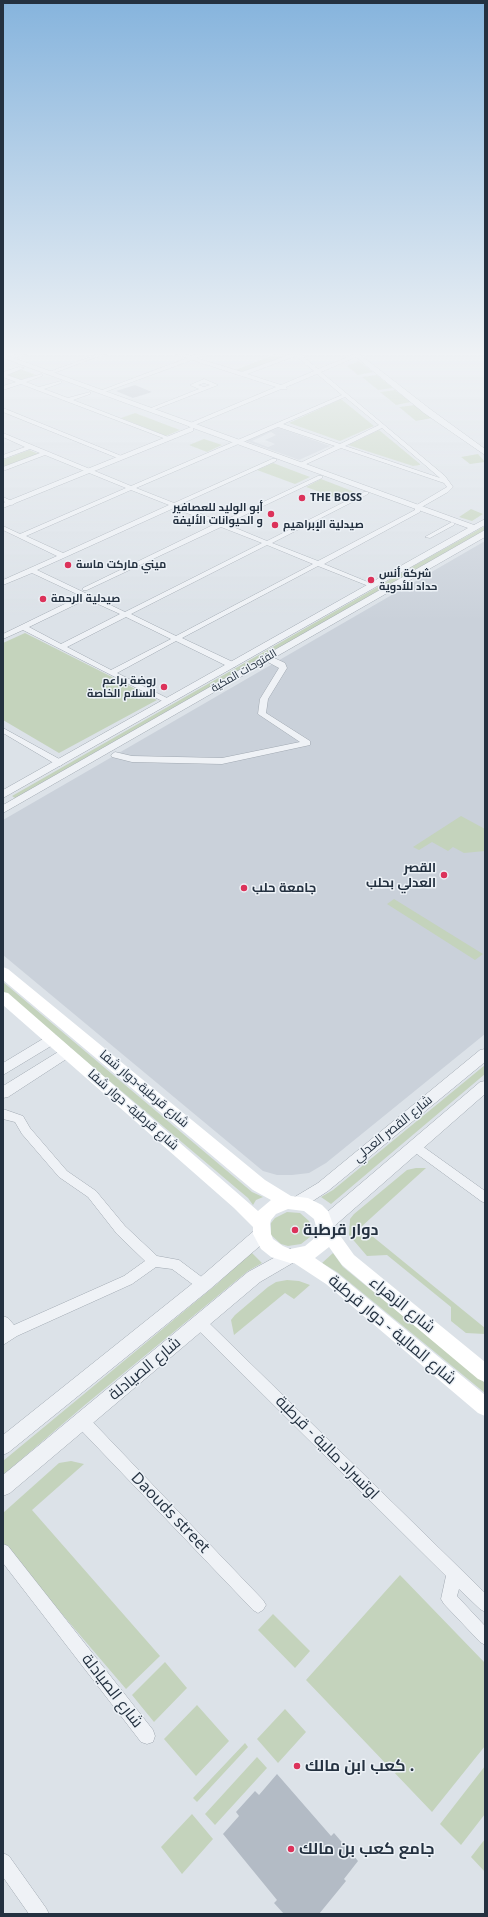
<!DOCTYPE html>
<meta charset="utf-8">
<style>
body{margin:0}
#map{position:relative;width:488px;height:1917px;overflow:hidden;background:#dce2e8;font-family:"Open Sans",sans-serif}
canvas{display:block}
.frame{position:absolute;inset:0;border:4px solid #243140;pointer-events:none}
</style>
<div id="map">
<canvas width="488" height="1917"></canvas>
<div class="frame"></div>
</div>
<script>
const context = document.querySelector('canvas').getContext('2d');
context.lineJoin = 'round';
function fill(path, color) {
  context.fillStyle = color;
  context.fill(path, 'evenodd');
}
function poly(rows) {
  const path = new Path2D();
  for (const r of rows) {
    path.moveTo(r[0], r[1]);
    for (let i = 2; i < r.length; i += 2) path.lineTo(r[i], r[i + 1]);
  }
  return path;
}
function stroke(path, color, width, dash) {
  context.strokeStyle = color;
  context.lineWidth = width;
  context.lineCap = dash ? 'butt' : 'round';
  context.setLineDash(dash || []);
  context.stroke(path);
}
function drawText(font, color, halo, rows, align = 'center') {
  context.font = font + ' "Open Sans",Cairo,sans-serif';
  context.lineWidth = 3;
  context.setLineDash([]);
  context.textBaseline = 'middle';
  context.strokeStyle = halo;
  context.fillStyle = color;
  for (const [text, x, y, turn = 0] of rows) {
    context.save();
    context.translate(x, y);
    context.rotate((+turn || 0) * Math.PI / 180);
    context.textAlign = isNaN(turn) ? turn : align;
    if (halo) context.strokeText(text, 0, 0);
    context.fillText(text, 0, 0);
    context.restore();
  }
}
fill(poly([
 [277,427,330,446,299,460,246,441],
 [271,432,276,435,265,440,275,444,268,447,252,441],
 [485,541,485,1034,326,1163,309,1173,292,1175,277,1175,263,1171,3,955,3,820]
]), '#cad1da');
fill(poly([
 [278,353,290,354,244,372,235,370],
 [359,361,373,372,358,375,347,366],
 [20,369,36,375,21,380,5,374],
 [377,375,393,388,378,390,362,377],
 [395,390,411,402,396,405,380,392],
 [341,399,374,426,340,441,289,423],
 [415,405,432,418,416,421,399,407],
 [135,413,180,430,166,436,121,418],
 [379,430,420,464,420,465,413,466,348,445],
 [204,439,222,445,207,452,189,445],
 [29,450,39,454,3,468,3,460],
 [478,454,485,462,470,464,461,457],
 [273,463,310,477,295,484,257,470],
 [321,479,360,494,345,501,306,487],
 [471,509,483,514,472,521,459,517],
 [485,526,485,530,415,570,410,568],
 [402,573,406,575,15,798,12,796],
 [25,633,112,677,157,700,59,753,3,720,3,643],
 [461,816,485,829,485,851,464,853,453,847,448,851,432,842,419,850,413,847],
 [394,899,483,954,475,960,387,904],
 [3,982,252,1192,263,1197,256,1200,253,1205,248,1198,3,991],
 [485,1065,485,1074,331,1204,321,1197,333,1190],
 [416,1168,426,1168,361,1227,485,1328,485,1334,466,1333,451,1321,451,1307,387,1255,367,1256,349,1235,350,1219,354,1214,407,1170],
 [287,1212,300,1213,309,1221,311,1226,310,1237,301,1244,288,1246,281,1244,271,1235,271,1223,275,1218],
 [251,1252,262,1263,248,1271,86,1404,3,1475,3,1461,217,1284],
 [333,1253,343,1267,485,1383,485,1393,337,1272,322,1263],
 [287,1280,299,1281,310,1285,294,1299,285,1293,234,1335,231,1320,235,1315,268,1287,276,1282],
 [71,1461,84,1464,32,1510,160,1656,126,1689,3,1545,3,1513,59,1463],
 [400,1575,485,1663,485,1746,432,1812,306,1680],
 [273,1614,310,1651,295,1668,258,1630],
 [165,1662,187,1688,154,1722,132,1695],
 [197,1705,229,1741,196,1776,164,1739],
 [285,1709,306,1732,278,1763,257,1739],
 [245,1743,248,1747,197,1802,193,1798],
 [257,1757,267,1768,215,1825,205,1814],
 [485,1766,485,1814,461,1845,440,1824],
 [192,1814,213,1839,182,1874,161,1847],
 [485,1839,485,1872,471,1857]
]), '#c4d3bc');
fill(poly([
 [135,385,152,392,133,398,116,391],
 [277,1774,331,1836,334,1833,358,1861,344,1879,346,1881,319,1914,284,1914,274,1903,277,1900,223,1834,239,1816,236,1812,255,1791,259,1795]
]), '#b3bbc5');
const minor = poly([
 [21,353,28,353,9,360,6,358,21,353],
 [101,353,108,353,51,374,46,373,101,353],
 [174,353,180,353,191,356,201,353,207,353,197,358,242,372,294,353,299,353,318,369,355,354,359,354,359,356,321,372,445,476,453,487,448,492,420,508,420,512,324,564,375,585,375,587,371,587,318,566,182,638,235,663,235,667,229,667,176,641,117,673,171,700,172,702,168,704,23,630,3,639,3,634,81,596,32,573,3,585,3,580,57,556,3,530,3,526,20,534,126,488,45,455,3,471,3,467,40,453,30,449,3,459,3,455,25,447,3,437,3,433,131,486,342,395,317,374,286,387,287,389,281,389,190,427,187,425,188,424,276,387,192,360,102,393,97,392,187,358,174,353],
 [296,356,314,371,281,385,247,374,296,356],
 [345,397,379,425,340,444,283,424,345,397],
 [278,427,335,446,298,464,298,466,302,466,341,448,444,483,447,487,415,506,415,510,318,561,272,543,368,494,368,492,364,492,267,541,226,524,322,478,322,476,318,476,221,522,179,505,276,461,276,459,272,459,174,503,136,488,278,427],
 [382,428,440,478,345,446,382,428],
 [131,490,169,505,63,553,26,536,131,490],
 [174,508,215,524,83,588,83,590,87,590,221,527,262,543,125,612,37,570,174,508],
 [267,545,313,564,176,636,131,614,267,545],
 [87,599,120,614,61,644,29,627,87,599],
 [126,617,171,639,111,670,67,647,126,617],
 [19,367,24,368,7,375,21,380,42,374,42,376,26,382,39,387,61,381,61,383,44,389,68,398,90,392,90,394,73,400,171,438,166,439,21,384,3,390,3,386,16,382,3,377,3,372,19,367],
 [204,379,218,385,151,411,146,410,199,389,190,385,204,379],
 [204,383,210,385,204,387,198,385,204,383],
 [3,408,124,457,125,458,120,459,3,412,3,408],
 [3,497,14,502,15,503,12,505,3,501,3,497],
 [452,522,455,524,454,525,430,538,425,537,452,522],
 [264,656,270,656,285,663,287,668,268,699,266,713,310,741,310,745,222,764,132,762,112,757,111,755,115,752,132,756,222,758,300,742,258,714,260,699,279,668,264,660,264,656],
 [3,728,63,761,64,763,60,766,57,765,3,733,3,728],
 [3,1109,23,1116,30,1128,67,1171,96,1191,125,1226,157,1256,179,1260,207,1281,209,1285,207,1289,203,1290,199,1289,172,1269,156,1267,132,1284,17,1336,3,1345,3,1316,8,1318,14,1325,124,1276,145,1261,117,1234,88,1197,59,1177,22,1134,15,1122,3,1119,3,1109],
 [414,1141,418,1143,485,1191,485,1203,481,1201,410,1149,408,1146,410,1143,414,1141],
 [199,1316,204,1318,485,1593,485,1612,480,1609,459,1589,457,1596,485,1626,485,1645,480,1642,444,1604,441,1599,446,1576,194,1326,193,1322,194,1318,199,1316],
 [82,1415,87,1416,263,1600,266,1605,263,1610,258,1613,253,1610,77,1426,75,1421,77,1416,82,1415],
 [3,1544,8,1546,153,1730,155,1736,153,1742,147,1744,141,1742,3,1563,3,1544],
 [3,1853,9,1856,46,1908,49,1914,29,1914,3,1877,3,1853]
]);
const tertiary = poly([
 [351,353,358,353,430,409,485,449,485,455,424,413,351,353],
 [3,354,474,525,485,519,485,525,3,798,3,790,468,528,193,428,193,431,3,508,3,503,191,427,3,358,3,354],
 [485,530,485,537,3,813,3,805,485,530],
 [51,1034,56,1035,58,1039,56,1043,3,1075,3,1063,51,1034],
 [66,1047,71,1048,73,1052,71,1056,8,1097,3,1098,3,1086,66,1047],
 [485,1049,485,1062,328,1191,305,1206,299,1208,293,1206,291,1202,293,1198,318,1183,480,1050,485,1049],
 [485,1081,485,1094,331,1229,325,1231,319,1229,317,1224,319,1219,480,1082,485,1081],
 [262,1227,268,1229,270,1234,268,1239,209,1290,9,1452,3,1455,3,1435,197,1280,256,1229,262,1227],
 [290,1249,296,1251,298,1256,296,1261,260,1282,10,1493,3,1496,3,1475,248,1272,290,1249]
]);
stroke(minor, '#a1a9b2', 1);
stroke(tertiary, '#a1a9b2', 1);
fill(minor, '#eff2f6');
fill(tertiary, '#eff2f6');
fill(poly([
 [3,967,8,969,265,1180,291,1196,308,1198,322,1205,328,1211,334,1227,354,1255,485,1362,485,1382,478,1379,342,1265,329,1247,315,1258,338,1274,485,1395,485,1416,478,1413,326,1284,294,1263,290,1263,271,1257,261,1249,253,1234,253,1227,234,1208,3,1005,3,992,8,993,258,1211,271,1200,253,1190,3,980,3,967],
 [288,1209,304,1211,314,1219,317,1230,316,1237,305,1246,290,1249,283,1246,273,1239,271,1234,270,1224,271,1220,276,1214,288,1209]
]), '#fff');
const sky = context.createLinearGradient(0, 0, 0, 621);
sky.addColorStop(0, '#86b4dd');
sky.addColorStop(0.57, '#eff2f5');
sky.addColorStop(1, '#eff2f500');
context.fillStyle = sky;
context.fillRect(0, 0, 488, 621);
for (const [x, y, r, color] of [
 [302,498,4,"#dc325a"],
 [271,514,4,"#dc325a"],
 [275,525,4,"#dc325a"],
 [68,565,4,"#dc325a"],
 [371,580,4,"#dc325a"],
 [43,599,4,"#dc325a"],
 [164,687,4,"#dc325a"],
 [444,875,4,"#dc325a"],
 [244,888,4,"#dc325a"],
 [295,1230,4,"#dc325a"],
 [297,1766,4,"#dc325a"],
 [291,1849,4,"#dc325a"]
]) {
  const dot = new Path2D();
  dot.arc(x, y, r, 0, 2 * Math.PI);
  context.fillStyle = color;
  context.fill(dot);
  stroke(dot, '#ecf1f6', 1.5);
}
drawText('bold 11px', '#243140', '#ecf1f6', [
 ["THE BOSS",310,498],
 ["أبو الوليد للعصافير",263,508,"right"],
 ["و الحيوانات الأليفة",263,521,"right"],
 ["صيدلية الإبراهيم",283,525],
 ["ميني ماركت ماسة",76,565],
 ["شركة أنس",379,574],
 ["حداد للأدوية",379,587],
 ["صيدلية الرحمة",51,599],
 ["روضة براعم",156,681,"right"],
 ["السلام الخاصة",156,694,"right"]
], 'left');
drawText('11px', '#243140', '#ecf1f6', [
 ["الفتوحات المكية",244,671,-30]
]);
drawText('bold 13px', '#243140', '#ecf1f6', [
 ["القصر",436,868],
 ["العدلي بحلب",436,883],
 ["جامعة حلب",252,888,"left"]
], 'right');
drawText('13px', '#243140', '#ecf1f6', [
 ["شارع قرطبة-دوار شفا",144,1089,40],
 ["شارع قرطبة- دوار شفا",133,1110,41],
 ["شارع القصر العدلي",393,1129,-39]
]);
drawText('bold 16px', '#243140', '#ecf1f6', [
 ["دوار قرطبة",303,1230],
 ["كعب ابن مالك .",305,1766],
 ["جامع كعب بن مالك",299,1849]
], 'left');
drawText('16px', '#243140', '#ecf1f6', [
 ["شارع الزهراء",402,1305,39],
 ["شارع المالية - دوار قرطبة",392,1330,40],
 ["شارع الصيادلة",145,1369,-40],
 ["اوتسراد مالية - قرطبة",327,1448,45],
 ["Daouds street",170,1513,46],
 ["شارع الصيادلة",112,1691,52]
]);
</script>
